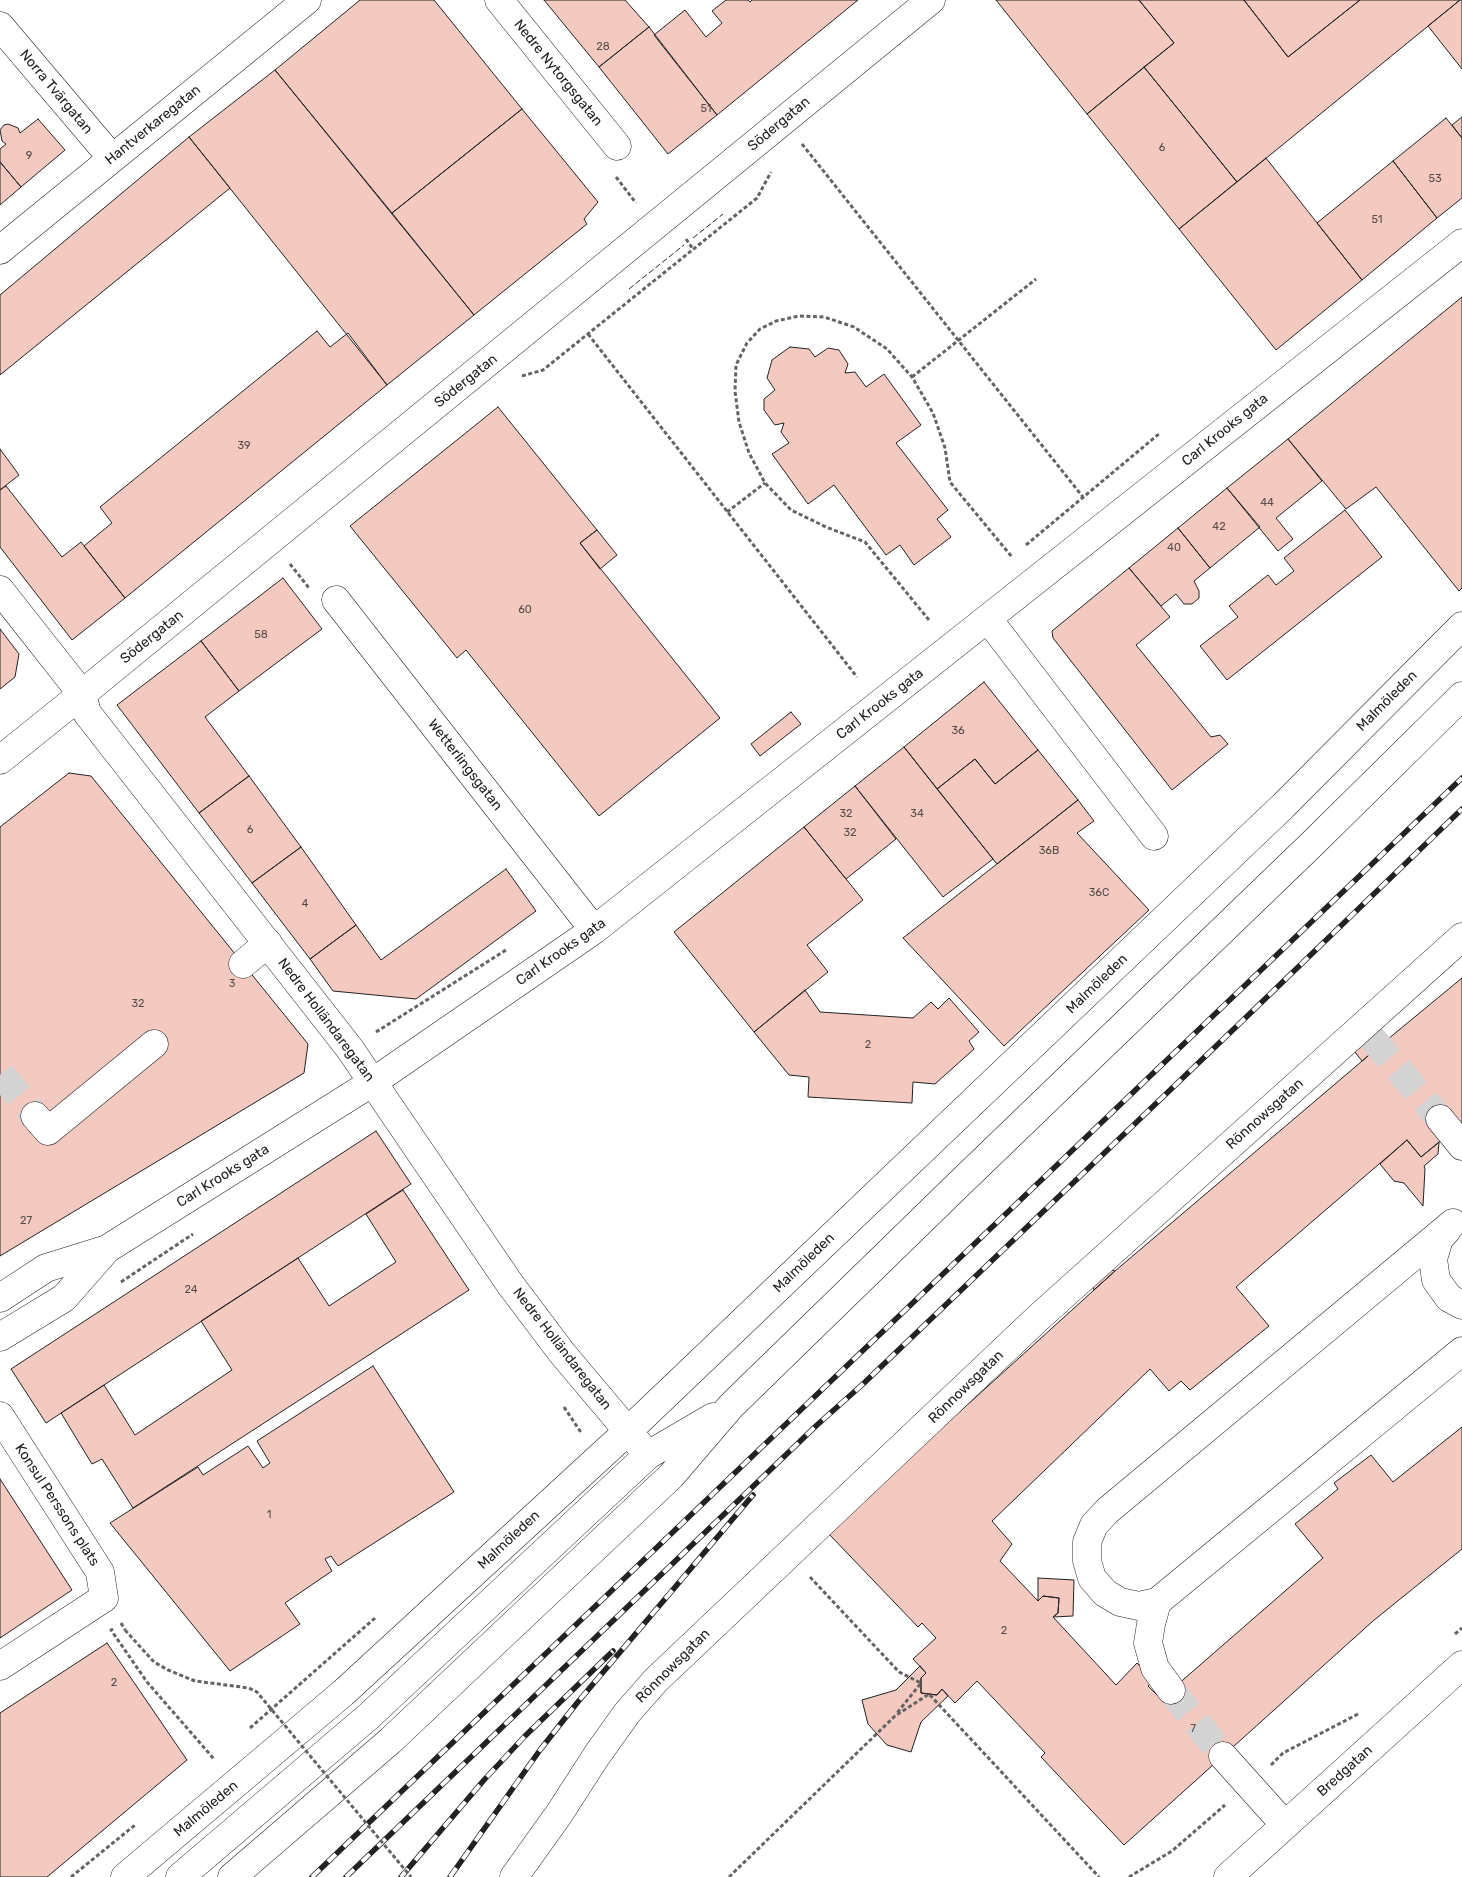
<!DOCTYPE html>
<meta charset="utf-8">
<style>
body{margin:0}
canvas{display:block;background:#fff}
</style>
<canvas width="1462" height="1877"></canvas>
<script>
const context = document.querySelector('canvas').getContext('2d');
context.lineJoin = 'round';
function fill(path, color) {
  context.fillStyle = color;
  context.fill(path, 'evenodd');
}
function poly(rows) {
  const path = new Path2D();
  for (const r of rows) {
    path.moveTo(r[0], r[1]);
    for (let i = 2; i < r.length; i += 2) path.lineTo(r[i], r[i + 1]);
  }
  return path;
}
function stroke(path, color, width, dash) {
  context.strokeStyle = color;
  context.lineWidth = width;
  context.lineCap = dash ? 'butt' : 'round';
  context.setLineDash(dash || []);
  context.stroke(path);
}
function drawText(font, color, halo, rows, align = 'center') {
  context.font = font + ' Rubik,sans-serif';
  context.lineWidth = 4;
  context.setLineDash([]);
  context.textBaseline = 'middle';
  context.strokeStyle = halo;
  context.fillStyle = color;
  for (const [text, x, y, turn = 0] of rows) {
    context.save();
    context.translate(x, y);
    context.rotate((+turn || 0) * Math.PI / 180);
    context.textAlign = isNaN(turn) ? turn : align;
    if (halo) context.strokeText(text, 0, 0);
    context.fillText(text, 0, 0);
    context.restore();
  }
}
const building = poly([
 [360,0,434,0,522,109,392,213,275,70,360,0],
 [544,0,625,0,649,27,599,67,544,0],
 [726,0,748,0,750,2,752,0,858,0,717,115,654,35,685,10,706,37,722,23,712,11,726,0],
 [996,0,1139,0,1174,43,1087,114,996,0],
 [1139,0,1244,0,1288,57,1360,0,1460,0,1237,182,1144,67,1174,43,1139,0],
 [1244,0,1360,0,1288,57,1244,0],
 [1460,0,1462,0,1462,69,1428,26,1460,0],
 [649,27,717,115,668,154,599,67,649,27],
 [1144,67,1237,182,1179,229,1087,114,1144,67],
 [275,70,474,315,387,385,189,137,275,70],
 [522,109,598,202,584,219,587,224,474,315,392,213,522,109],
 [1462,117,1462,138,1452,125,1462,117],
 [1446,118,1462,138,1462,198,1437,218,1393,161,1446,118],
 [38,119,65,150,21,187,0,162,0,149,6,144,2,141,0,130,4,125,8,124,18,128,20,133,38,119],
 [189,137,230,188,0,375,0,295,189,137],
 [1266,158,1362,280,1276,350,1179,229,1266,158],
 [1393,161,1437,218,1362,280,1317,223,1393,161],
 [0,162,21,187,0,205,0,162],
 [1462,297,1462,588,1459,591,1376,487,1346,509,1288,439,1462,297],
 [317,331,330,347,348,333,387,385,125,598,84,546,112,523,100,507,317,331],
 [790,347,809,349,815,357,828,348,839,350,848,364,845,373,855,372,866,387,884,374,921,425,896,443,948,510,937,519,951,537,914,565,900,545,886,555,834,485,808,504,772,454,789,443,781,432,784,423,775,425,764,410,764,399,775,390,767,378,772,360,790,347],
 [498,407,597,530,580,543,720,718,599,816,466,650,457,658,350,526,498,407],
 [1288,439,1322,481,1276,518,1293,539,1278,551,1227,488,1288,439],
 [0,449,19,475,0,490,0,449],
 [6,486,62,557,81,542,125,598,72,640,0,547,0,490,6,486],
 [1227,488,1260,527,1210,568,1178,528,1227,488],
 [1345,510,1382,557,1227,680,1200,646,1238,617,1229,606,1268,575,1276,585,1294,571,1284,558,1345,510],
 [1178,528,1210,568,1194,581,1199,591,1199,598,1192,604,1184,604,1176,594,1161,606,1129,568,1178,528],
 [597,530,617,555,600,569,580,543,597,530],
 [1129,568,1170,617,1136,645,1211,737,1220,735,1228,744,1172,790,1053,638,1052,631,1129,568],
 [283,578,322,629,239,691,201,641,283,578],
 [0,629,19,654,15,677,0,689,0,629],
 [201,641,239,691,205,717,249,776,199,813,117,705,201,641],
 [984,682,1038,750,995,784,975,759,937,789,904,747,984,682],
 [791,712,801,724,760,756,751,744,791,712],
 [904,747,993,859,943,897,855,786,904,747],
 [1038,750,1078,800,997,864,937,789,975,759,995,784,1038,750],
 [69,773,91,776,308,1044,304,1073,0,1256,0,827,69,773],
 [249,776,301,847,252,883,199,813,249,776],
 [855,786,896,839,846,879,804,827,855,786],
 [1078,800,1094,821,1077,833,1149,910,1004,1046,903,938,1078,800],
 [804,827,863,900,807,945,828,972,754,1032,674,932,804,827],
 [301,847,356,925,310,959,252,883,301,847],
 [506,869,536,911,416,999,333,991,310,959,356,925,381,960,506,869],
 [1462,978,1462,1138,1448,1135,1421,1157,1407,1140,1236,1287,1269,1326,1190,1390,1181,1381,1169,1391,1150,1369,992,1521,1012,1544,1000,1561,1038,1601,1043,1596,1059,1598,1058,1613,1053,1617,1116,1685,1137,1663,1154,1681,1148,1686,1161,1699,1323,1558,1295,1524,1338,1489,1334,1483,1371,1455,1393,1482,1462,1427,1462,1549,1373,1621,1124,1845,1041,1757,1045,1753,977,1681,955,1703,942,1689,937,1695,921,1693,921,1678,926,1673,913,1659,936,1638,922,1623,918,1627,827,1532,1115,1271,1388,1039,1462,978],
 [805,990,820,1012,913,1018,931,1002,938,1009,949,998,979,1032,969,1041,974,1049,935,1084,913,1082,912,1103,808,1097,809,1077,789,1075,754,1032,805,990],
 [1379,1030,1388,1039,1362,1061,1354,1051,1379,1030],
 [376,1131,411,1184,46,1423,11,1369,376,1131],
 [1407,1140,1421,1157,1439,1142,1438,1154,1424,1166,1425,1169,1423,1206,1404,1183,1394,1181,1380,1164,1407,1140],
 [403,1190,469,1290,133,1508,102,1459,92,1464,61,1413,104,1385,135,1435,232,1370,201,1321,298,1258,329,1306,396,1262,366,1214,403,1190],
 [1110,1269,1115,1271,1094,1290,1093,1286,1110,1269],
 [373,1366,454,1492,338,1566,331,1556,325,1559,332,1571,285,1603,300,1624,230,1671,110,1523,198,1467,203,1475,248,1446,263,1468,270,1463,257,1441,373,1366],
 [0,1479,72,1590,0,1638,0,1479],
 [1038,1578,1074,1580,1073,1616,1053,1617,1058,1613,1059,1598,1043,1596,1038,1601,1038,1578],
 [107,1643,187,1760,47,1877,0,1877,0,1713,107,1643],
 [920,1666,926,1673,921,1678,921,1693,937,1695,942,1689,948,1696,921,1722,911,1752,887,1745,868,1724,862,1700,896,1690,920,1666]
]);
fill(building, '#f3c9c0');
stroke(building, '#222', 1);
stroke(poly([
 [1371,1037,1440,1119],
 [1,1074,35,1116],
 [1171,1690,1223,1756]
]), '#d3d3d3', 28, [28, 14]);
const minor = poly([
 [499,0,617,146],
 [0,26,112,158],
 [0,250,307,0],
 [0,590,82,694,87,713,350,1049,510,1284,562,1353,648,1455,369,1716,180,1877],
 [336,600,594,930],
 [988,619,1154,836],
 [0,760,82,694,931,0],
 [243,964,268,943],
 [35,1116,48,1131,154,1044],
 [1440,1119,1462,1146],
 [1453,1223,1107,1511,1094,1525,1087,1542,1087,1561,1092,1578,1105,1593,1120,1602,1139,1606,1157,1602,1462,1351],
 [1447,1230,1439,1239,1433,1259,1436,1280,1449,1298,1462,1305],
 [0,1298,46,1268,107,1249,373,1082,594,930,1462,243],
 [0,1337,64,1298,107,1249],
 [0,1416,100,1572,104,1598,0,1666],
 [1157,1602,1151,1624,1148,1643,1155,1668,1171,1690],
 [1223,1756,1285,1825],
 [514,1877,559,1814,597,1755,627,1713,656,1680,1038,1318,1462,937],
 [1228,1877,1462,1665]
]);
const major = poly([
 [648,1455,713,1417],
 [125,1877,343,1693,628,1431,1283,806,1462,626],
 [232,1877,390,1741,671,1476,731,1406,958,1185,1313,843,1462,696]
]);
stroke(minor, '#222', 29);
stroke(major, '#222', 29);
stroke(poly([
 [802,144,1083,497],
 [616,177,636,203],
 [686,239,693,249],
 [588,334,857,677],
 [522,376,543,370,757,198,771,172],
 [912,377,1036,279],
 [727,512,765,483],
 [1026,545,1160,433],
 [290,564,309,588],
 [929,620,865,542,826,527,791,510,765,483,749,453,739,422,735,391,736,365,747,343,760,329,776,321,799,316,824,317,854,327,887,349,912,377,933,413,945,448,950,482,1012,557],
 [376,1032,506,950],
 [121,1282,193,1234],
 [564,1407,582,1434],
 [810,1577,899,1672,921,1683,897,1713],
 [121,1623,125,1630],
 [113,1629,111,1630,147,1682,214,1759],
 [1455,1634,1462,1628],
 [250,1728,375,1618],
 [1271,1765,1283,1753,1360,1713],
 [71,1877,135,1825],
 [729,1877,895,1716,929,1694,1099,1877],
 [1129,1877,1172,1851,1225,1805]
]), '#646464', 3, [4, 2.5]);
stroke(minor, '#fff', 28);
stroke(major, '#fff', 28);
const rail = poly([
 [312,1877,1462,778],
 [346,1877,817,1425,863,1384,1237,1026,1462,809],
 [401,1877,484,1780,525,1736,613,1651],
 [450,1877,540,1750,577,1703,753,1495]
]);
stroke(rail, '#222', 5.5);
stroke(rail, '#fff', 4, [11]);
stroke(poly([
 [125,1630,154,1662,168,1670,195,1681,249,1688,257,1692,411,1877]
]), '#646464', 3, [4, 2.5]);
stroke(poly([
 [693,238,723,214],
 [629,289,684,245]
]), '#222', 1, [6, 2.5]);
drawText('11px', '#564c4a', null, [
 ["28",603,47],
 ["51",706,109],
 ["6",1162,148],
 ["9",29,156],
 ["53",1435,179],
 ["51",1377,220],
 ["39",244,446],
 ["44",1267,503],
 ["42",1219,527],
 ["40",1174,548],
 ["60",525,610],
 ["58",261,635],
 ["36",958,731],
 ["32",846,814],
 ["34",917,814],
 ["6",250,830],
 ["32",850,833],
 ["36B",1049,851],
 ["36C",1099,893],
 ["4",305,904],
 ["3",232,984],
 ["32",138,1004],
 ["2",868,1045],
 ["27",26,1221],
 ["24",191,1290],
 ["1",269,1515],
 ["2",1004,1631],
 ["2",114,1683],
 ["7",1193,1729]
]);
drawText('14px', '#222', '#fff', [
 ["Nedre Nytorgsgatan",558,73,51],
 ["Norra Tvärgatan",56,92,50],
 ["Södergatan",779,124,-40],
 ["Hantverkaregatan",153,125,-39],
 ["Södergatan",466,381,-39],
 ["Carl Krooks gata",1225,430,-39],
 ["Södergatan",152,637,-39],
 ["Malmöleden",1387,701,-45],
 ["Carl Krooks gata",880,704,-38],
 ["Wetterlingsgatan",465,765,52],
 ["Carl Krooks gata",561,952,-35],
 ["Malmöleden",1097,984,-44],
 ["Nedre Holländaregatan",326,1020,53],
 ["Rönnowsgatan",1265,1114,-42],
 ["Carl Krooks gata",223,1176,-32],
 ["Malmöleden",804,1263,-44],
 ["Nedre Holländaregatan",562,1349,52],
 ["Rönnowsgatan",966,1387,-44],
 ["Konsul Perssons plats",57,1505,57],
 ["Malmöleden",509,1540,-43],
 ["Rönnowsgatan",673,1666,-45],
 ["Bredgatan",1345,1771,-42],
 ["Malmöleden",206,1809,-40]
]);
</script>
